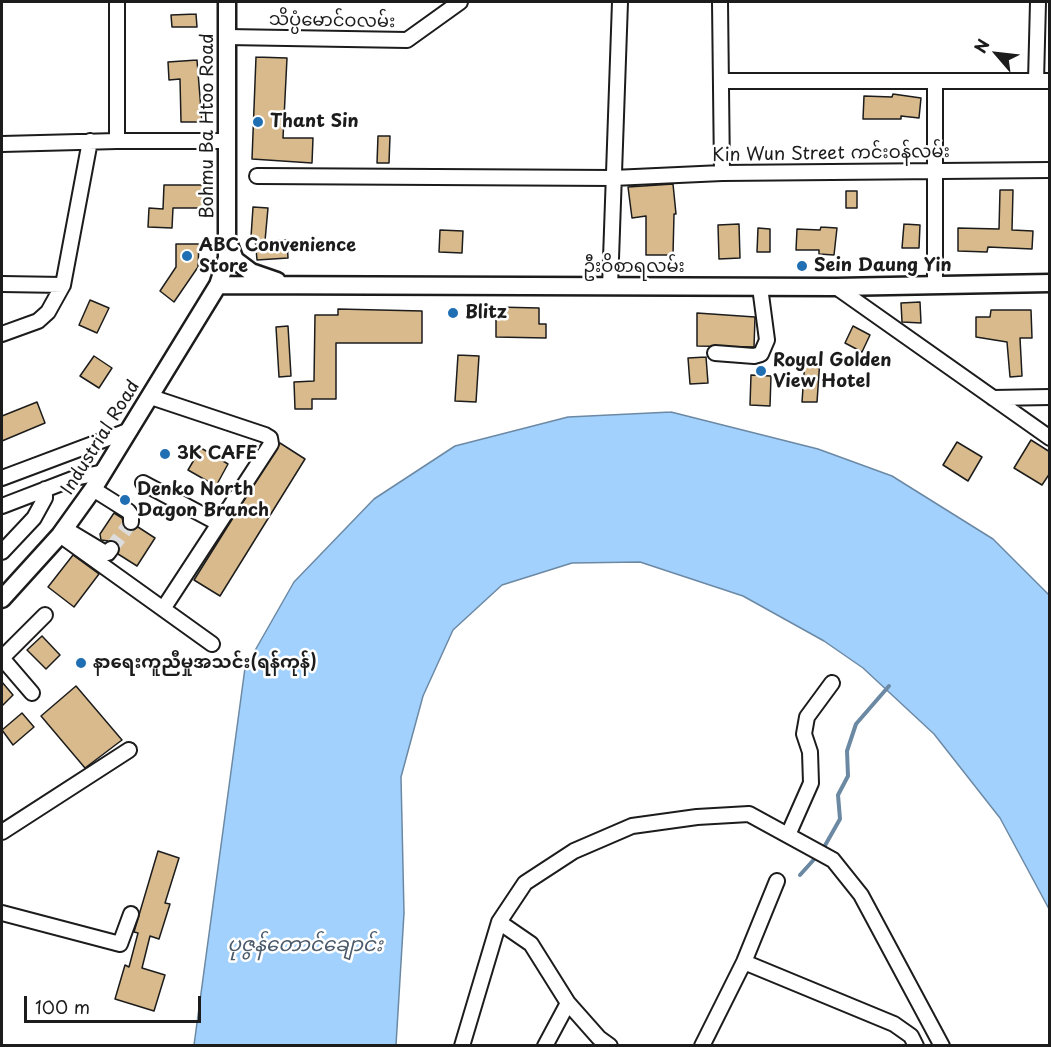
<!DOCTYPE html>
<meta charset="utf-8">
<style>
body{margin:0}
#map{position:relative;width:1051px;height:1047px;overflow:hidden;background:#fff;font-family:"Playpen Sans",sans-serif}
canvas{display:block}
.frame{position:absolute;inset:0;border:3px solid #1c1c1c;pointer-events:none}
.north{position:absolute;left:967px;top:24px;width:60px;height:60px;-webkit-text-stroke:4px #fff;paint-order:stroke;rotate:298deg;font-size:16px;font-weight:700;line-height:24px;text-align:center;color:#1c1c1c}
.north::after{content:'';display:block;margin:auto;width:21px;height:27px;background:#1c1c1c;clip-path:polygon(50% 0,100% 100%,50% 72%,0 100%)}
.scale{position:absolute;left:24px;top:996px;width:177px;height:27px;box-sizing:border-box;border:3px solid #1c1c1c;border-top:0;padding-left:8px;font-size:18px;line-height:21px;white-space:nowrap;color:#1c1c1c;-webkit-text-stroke:4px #fff;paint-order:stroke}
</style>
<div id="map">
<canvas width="1051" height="1047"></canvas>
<div class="frame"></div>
<div class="north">N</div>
<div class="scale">100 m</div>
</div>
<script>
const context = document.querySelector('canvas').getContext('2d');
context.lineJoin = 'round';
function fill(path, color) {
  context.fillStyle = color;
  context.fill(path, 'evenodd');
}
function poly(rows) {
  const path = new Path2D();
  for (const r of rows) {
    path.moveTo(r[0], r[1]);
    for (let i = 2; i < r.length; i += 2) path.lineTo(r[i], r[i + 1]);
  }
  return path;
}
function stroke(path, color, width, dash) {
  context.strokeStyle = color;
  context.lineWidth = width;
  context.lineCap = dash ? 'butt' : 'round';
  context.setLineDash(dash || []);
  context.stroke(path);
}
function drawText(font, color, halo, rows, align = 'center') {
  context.font = font + ' "Playpen Sans","Noto Sans Myanmar",sans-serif';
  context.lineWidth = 5;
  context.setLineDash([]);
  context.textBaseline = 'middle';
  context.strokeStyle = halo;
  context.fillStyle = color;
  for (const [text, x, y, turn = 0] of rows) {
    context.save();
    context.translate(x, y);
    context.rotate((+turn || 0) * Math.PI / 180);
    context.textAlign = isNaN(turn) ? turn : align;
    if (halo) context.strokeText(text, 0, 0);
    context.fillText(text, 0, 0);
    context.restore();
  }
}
const water = poly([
 [671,412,818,449,892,476,993,539,1049,595,1049,909,1000,818,934,734,863,668,824,641,743,596,640,562,572,563,502,585,453,630,423,696,401,777,404,913,396,1045,194,1045,245,668,294,582,374,499,455,446,568,417,671,412]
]);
fill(water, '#a2d1fe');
stroke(water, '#6c89a4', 1.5);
stroke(poly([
 [823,849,840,819,838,795,848,776,847,751,856,724,889,686],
 [800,875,818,855]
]), '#6c89a4', 4);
const building = poly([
 [196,14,197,27,172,27,171,15,196,14],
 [256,57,287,58,283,138,313,138,312,163,252,159,256,57],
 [197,60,202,122,181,122,180,79,169,80,168,62,197,60],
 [893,94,921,98,919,118,901,116,901,119,863,119,864,96,892,97,893,94],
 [378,136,390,136,389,163,377,163,378,136],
 [673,184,676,214,674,214,673,255,646,255,646,216,632,218,628,187,673,184],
 [164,185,204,185,204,208,173,208,172,228,148,227,149,208,163,209,164,185],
 [1000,190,1013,190,1012,230,1033,231,1032,249,988,247,987,252,958,251,958,228,999,229,1000,190],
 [846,191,857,191,857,208,846,208,846,191],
 [253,207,268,208,265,241,287,240,288,258,257,260,255,237,251,237,253,207],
 [739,224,740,258,719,259,718,225,739,224],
 [904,224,920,225,919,248,902,248,904,224],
 [821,227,837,228,834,255,819,254,819,250,796,250,797,229,820,230,821,227],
 [758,228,770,229,770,252,757,252,758,228],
 [440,230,463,231,462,253,439,252,440,230],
 [176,244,199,244,198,267,174,302,160,291,176,267,176,244],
 [90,300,109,308,97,333,79,325,90,300],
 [920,302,921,323,902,322,901,303,920,302],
 [496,307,539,308,539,324,546,324,546,338,496,337,496,307],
 [338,309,422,311,422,343,336,343,336,399,312,399,312,409,295,409,294,382,314,381,315,315,338,315,338,309],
 [991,310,1031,310,1032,338,1020,338,1022,376,1010,377,1007,342,976,337,976,317,990,317,991,310],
 [697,313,755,317,754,347,697,346,697,313],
 [288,326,291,376,279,377,276,327,288,326],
 [853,326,870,335,862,352,845,343,853,326],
 [458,355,479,356,476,402,455,401,458,355],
 [94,356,112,368,99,388,80,376,94,356],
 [706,357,708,383,690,384,688,358,706,357],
 [805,359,820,359,817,402,802,402,805,359],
 [751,375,771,376,770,406,750,405,751,375],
 [37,402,45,423,2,441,2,416,37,402],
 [1031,440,1050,452,1050,473,1042,485,1014,468,1031,440],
 [957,442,982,457,968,481,943,465,957,442],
 [280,443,305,459,220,596,194,580,280,443],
 [201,448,228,464,216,486,188,470,201,448],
 [114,513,122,518,126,529,132,531,138,527,155,538,137,566,118,554,119,546,116,542,101,540,100,534,114,513],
 [73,555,99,574,74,607,48,587,73,555],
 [42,636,60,655,46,669,27,650,42,636],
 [2,682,13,695,2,706,2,682],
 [76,686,122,740,85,768,41,716,76,686],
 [22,713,34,727,13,745,2,730,22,713],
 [158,851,179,858,165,903,170,904,159,939,150,936,142,968,165,975,154,1011,115,999,125,965,129,967,138,933,134,932,158,851]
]);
fill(building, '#d8ba8c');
stroke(building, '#1c1c1c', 1.5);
stroke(poly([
 [111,549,131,522]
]), '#ddd', 14, [14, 7]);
const minor = poly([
 [117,2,117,141],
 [720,2,722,173],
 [227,37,407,40,460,2],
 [721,81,1050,81],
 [1036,81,1038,2],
 [2,144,117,141,227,141],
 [257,176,613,178,722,173,1050,170],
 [2,284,63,285],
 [935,286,935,81],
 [610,287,620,2],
 [836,287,1050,438],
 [2,334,38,321,48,312,63,285,90,141],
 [715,353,754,356,761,354,767,340,760,287],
 [151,397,265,435,270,438,271,444,163,609],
 [993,398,1050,397],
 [2,478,130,430],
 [143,483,218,523],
 [93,489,128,511,131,515,131,522],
 [2,506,75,478,104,472],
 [67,530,102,551,108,553,111,549],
 [60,535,212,644],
 [2,552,34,518,45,498,45,489],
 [2,658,45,615],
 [2,658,32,693],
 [2,832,129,750],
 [788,835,811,783,810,752,804,734,807,717,832,683],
 [2,913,120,944,131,914],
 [499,922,531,944,568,1003,599,1038,610,1046],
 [744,962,894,1024,911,1036,916,1046],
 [462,1046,499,922,525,883,574,851,632,826,697,817,749,814,833,860,861,895,942,1046],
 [545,1046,568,1003],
 [702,1046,744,962,777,881]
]);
const major = poly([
 [228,242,235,260,251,272,277,281],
 [218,285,836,287,1050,283],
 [2,599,60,535,93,489,218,285,227,258,227,2]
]);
stroke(minor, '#1c1c1c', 18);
stroke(major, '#1c1c1c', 21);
stroke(minor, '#fff', 14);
stroke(major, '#fff', 16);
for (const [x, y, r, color] of [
 [258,122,6,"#1f6fb2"],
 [187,256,6,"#1f6fb2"],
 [802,266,6,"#1f6fb2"],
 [453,313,6,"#1f6fb2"],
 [761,371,6,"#1f6fb2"],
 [165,454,6,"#1f6fb2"],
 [125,500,6,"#1f6fb2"],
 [81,663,6,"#1f6fb2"]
]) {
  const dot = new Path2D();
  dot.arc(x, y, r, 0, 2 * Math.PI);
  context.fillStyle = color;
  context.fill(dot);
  stroke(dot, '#fff', 2);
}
drawText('18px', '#1c1c1c', '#fff', [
 ["သိပ္ပံမောင်ဝလမ်း",332,21,1],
 ["Bohmu Ba Htoo Road",208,126,-90],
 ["Kin Wun Street ကင်းဝန်လမ်း",831,154,-1],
 ["ဦးဝိစာရလမ်း",634,267],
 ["Industrial Road",101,438,-58]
]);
drawText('bold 18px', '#1c1c1c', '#fff', [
 ["Thant Sin",270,122],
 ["ABC Convenience",199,246],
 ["Store",199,267],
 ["Sein Daung Yin",814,266],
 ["Blitz",465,313],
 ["Royal Golden",773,361],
 ["View Hotel",773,382],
 ["3K CAFE",177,454],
 ["Denko North",137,490],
 ["Dagon Branch",137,511],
 ["နာရေးကူညီမှုအသင်း(ရန်ကုန်)",93,663]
], 'left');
drawText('italic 20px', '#4b5b6b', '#fff', [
 ["ပုဇွန်တောင်ချောင်း",305,945]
]);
</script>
